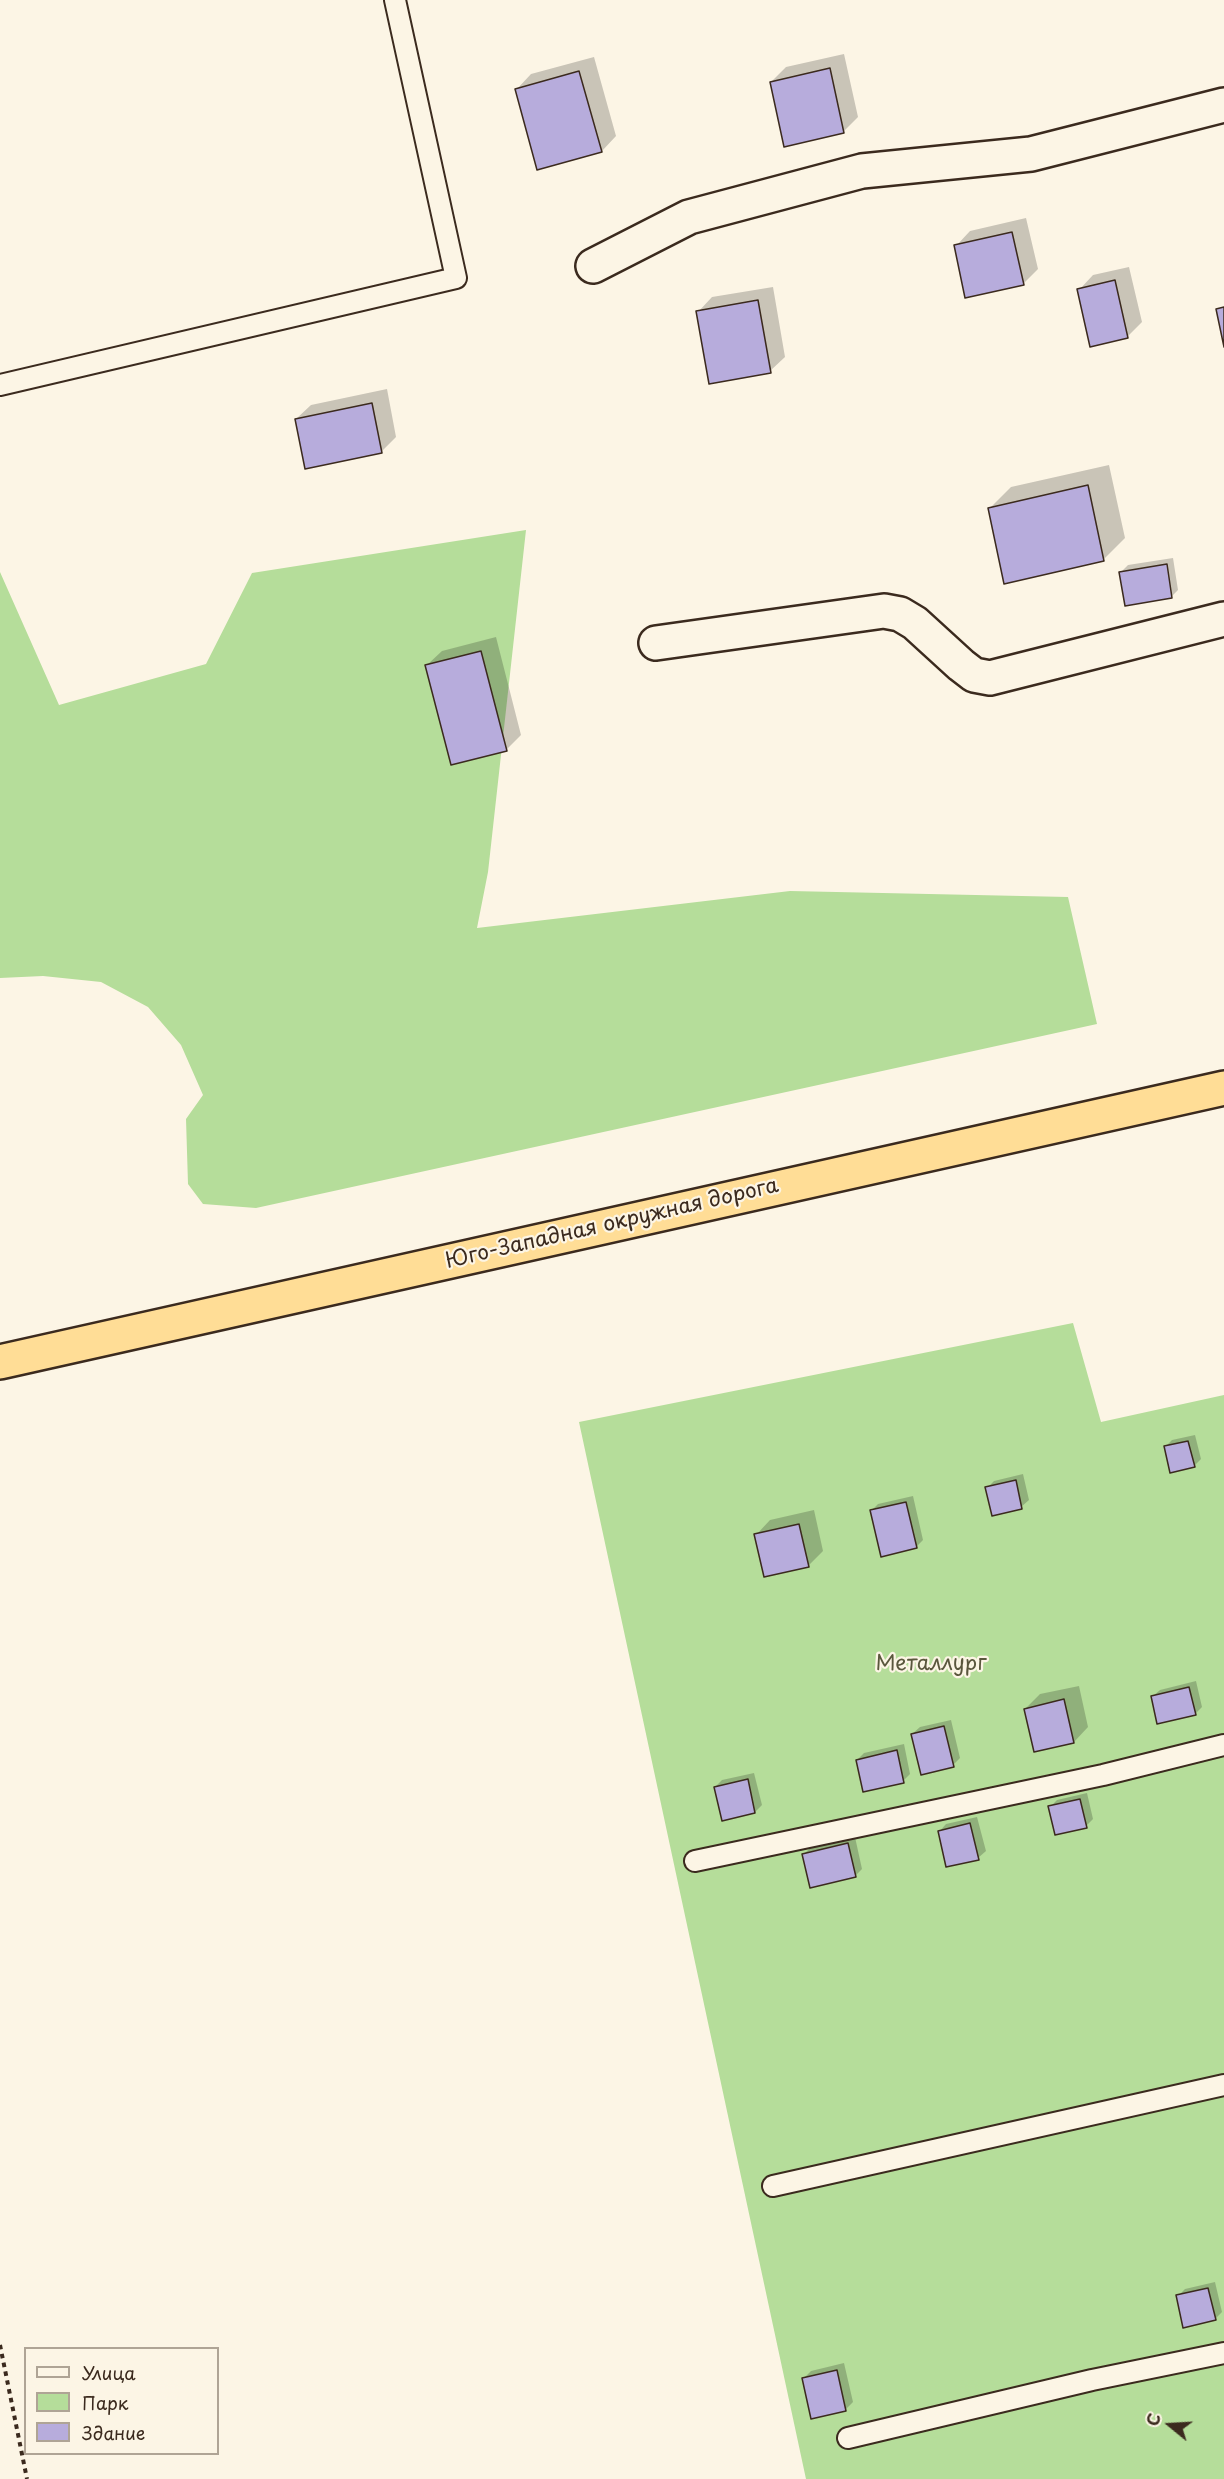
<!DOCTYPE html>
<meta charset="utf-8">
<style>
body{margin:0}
#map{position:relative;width:1224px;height:2479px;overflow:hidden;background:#fcf5e5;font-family:"Playpen Sans",sans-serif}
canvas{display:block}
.legend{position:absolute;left:24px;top:2347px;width:195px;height:108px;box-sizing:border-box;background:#fcf5e5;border:2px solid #afa495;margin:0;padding:8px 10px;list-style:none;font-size:18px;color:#3b2a1e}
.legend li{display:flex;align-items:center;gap:12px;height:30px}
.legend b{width:30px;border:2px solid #afa495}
.north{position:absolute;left:1140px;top:2395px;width:60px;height:60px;-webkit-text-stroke:4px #fcf5e5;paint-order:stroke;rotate:288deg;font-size:16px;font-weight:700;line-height:24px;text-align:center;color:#3b2a1e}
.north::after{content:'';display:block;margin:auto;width:21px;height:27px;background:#3b2a1e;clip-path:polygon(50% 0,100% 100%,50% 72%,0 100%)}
</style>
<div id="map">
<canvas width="1224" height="2479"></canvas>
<ul class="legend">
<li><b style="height:8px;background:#fcf5e5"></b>Улица</li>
<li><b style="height:16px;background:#b5dd9a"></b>Парк</li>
<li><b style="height:16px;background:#b7acdc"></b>Здание</li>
</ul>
<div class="north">С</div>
</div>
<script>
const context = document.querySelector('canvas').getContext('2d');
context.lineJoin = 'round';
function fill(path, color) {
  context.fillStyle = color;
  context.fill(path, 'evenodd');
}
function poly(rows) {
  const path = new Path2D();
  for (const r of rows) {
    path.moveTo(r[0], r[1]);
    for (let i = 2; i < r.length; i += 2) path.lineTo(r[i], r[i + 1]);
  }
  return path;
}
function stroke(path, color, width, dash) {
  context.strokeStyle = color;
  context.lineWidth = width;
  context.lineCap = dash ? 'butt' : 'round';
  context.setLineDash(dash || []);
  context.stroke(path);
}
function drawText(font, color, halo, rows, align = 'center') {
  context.font = font + ' "Playpen Sans",sans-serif';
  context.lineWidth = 4.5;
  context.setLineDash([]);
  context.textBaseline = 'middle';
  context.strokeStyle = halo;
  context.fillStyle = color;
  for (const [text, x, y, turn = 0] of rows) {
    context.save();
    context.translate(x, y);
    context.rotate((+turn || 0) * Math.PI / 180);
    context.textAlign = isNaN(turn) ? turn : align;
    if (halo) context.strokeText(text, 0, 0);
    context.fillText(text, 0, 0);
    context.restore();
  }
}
fill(poly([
 [526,530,488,872,477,928,790,891,1068,897,1097,1024,256,1208,203,1204,188,1184,186,1119,203,1095,181,1045,148,1007,101,982,43,976,0,978,0,572,59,705,206,664,252,573],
 [1073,1323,1101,1422,1224,1395,1224,2479,806,2479,579,1422]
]), '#b5dd9a');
fill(poly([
 [844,54,858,117,843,132,771,82,786,67],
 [594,57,616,136,602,151,517,89,531,74],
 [1026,218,1038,269,1023,284,956,246,970,231],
 [1129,267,1142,322,1127,337,1079,290,1093,275],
 [773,287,785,357,770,371,698,312,712,297],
 [387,389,396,437,381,452,296,419,311,405],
 [1109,465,1125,538,1104,559,1006,582,989,509,1011,487],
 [1173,558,1178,590,1171,597,1121,572,1128,565],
 [496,637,521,735,506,750,427,665,442,651],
 [1195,1435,1201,1459,1194,1466,1165,1447,1172,1440],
 [1023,1474,1029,1500,1021,1507,987,1488,994,1481],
 [913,1496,923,1540,916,1547,871,1511,878,1504],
 [814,1510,823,1551,808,1566,756,1535,770,1520],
 [1196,1681,1202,1707,1195,1714,1152,1697,1160,1690],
 [1079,1686,1088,1727,1074,1742,1025,1709,1040,1694],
 [951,1720,960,1758,953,1765,912,1734,920,1727],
 [904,1744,910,1774,903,1781,857,1760,864,1753],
 [754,1773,762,1805,755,1812,715,1787,722,1780],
 [1087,1793,1093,1819,1086,1826,1050,1807,1057,1800],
 [977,1817,986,1851,978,1858,939,1832,946,1824],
 [855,1837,862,1869,855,1876,804,1854,811,1847],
 [1215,2282,1222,2312,1215,2319,1178,2296,1185,2289],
 [844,2363,853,2402,846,2409,804,2378,811,2371]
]), '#0003');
const building = poly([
 [830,68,844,133,784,147,770,82,830,68],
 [579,71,602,152,537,170,515,89,579,71],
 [1012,232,1024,285,965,298,954,245,1012,232],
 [1115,280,1128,338,1090,347,1077,289,1115,280],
 [758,300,771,373,709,384,696,311,758,300],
 [1224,307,1224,347,1216,309,1224,307],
 [372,403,382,453,305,469,295,419,372,403],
 [1088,485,1104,561,1004,584,988,508,1088,485],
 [1167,564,1172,598,1125,606,1119,572,1167,564],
 [481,651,507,751,451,765,425,665,481,651],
 [1188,1441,1195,1467,1170,1473,1164,1446,1188,1441],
 [1016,1480,1022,1509,992,1516,985,1487,1016,1480],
 [906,1502,917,1548,881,1557,870,1510,906,1502],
 [799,1524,809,1567,764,1577,754,1534,799,1524],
 [1189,1687,1196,1715,1157,1724,1151,1696,1189,1687],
 [1064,1699,1074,1743,1034,1752,1024,1709,1064,1699],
 [944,1726,954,1767,921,1775,911,1734,944,1726],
 [897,1750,904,1783,863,1792,856,1760,897,1750],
 [748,1779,755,1813,722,1821,714,1787,748,1779],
 [1080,1799,1087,1828,1055,1835,1048,1806,1080,1799],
 [970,1823,979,1860,946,1867,938,1831,970,1823],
 [848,1843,856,1877,810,1888,802,1854,848,1843],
 [1208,2288,1216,2320,1183,2328,1176,2295,1208,2288],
 [837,2370,846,2411,811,2419,802,2378,837,2370]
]);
fill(building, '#b7acdc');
stroke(building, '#3b2a1e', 1.5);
const lane = poly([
 [0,385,456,278,395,0],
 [695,1861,1103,1775,1224,1745],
 [773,2186,1224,2085],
 [848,2438,1092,2380,1224,2353]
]);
const street = poly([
 [593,266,689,217,862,171,1031,154,1224,105],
 [656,643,884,611,900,614,915,623,961,665,974,675,990,678,1224,619]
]);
const highway = poly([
 [0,1362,1224,1088]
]);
stroke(lane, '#3b2a1e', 24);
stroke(street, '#3b2a1e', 38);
stroke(highway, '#3b2a1e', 38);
stroke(poly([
 [0,2345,27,2479]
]), '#3b2a1e', 4, [4.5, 4.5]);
stroke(lane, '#fcf5e5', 20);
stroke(street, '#fcf5e5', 33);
stroke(highway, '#ffdd96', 33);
drawText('21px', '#3b2a1e', '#fcf5e5', [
 ["Юго-Западная окружная дорога",612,1224,-13]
]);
drawText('21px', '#5a573d', '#fcf5e5', [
 ["Металлург",931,1664]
]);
</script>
